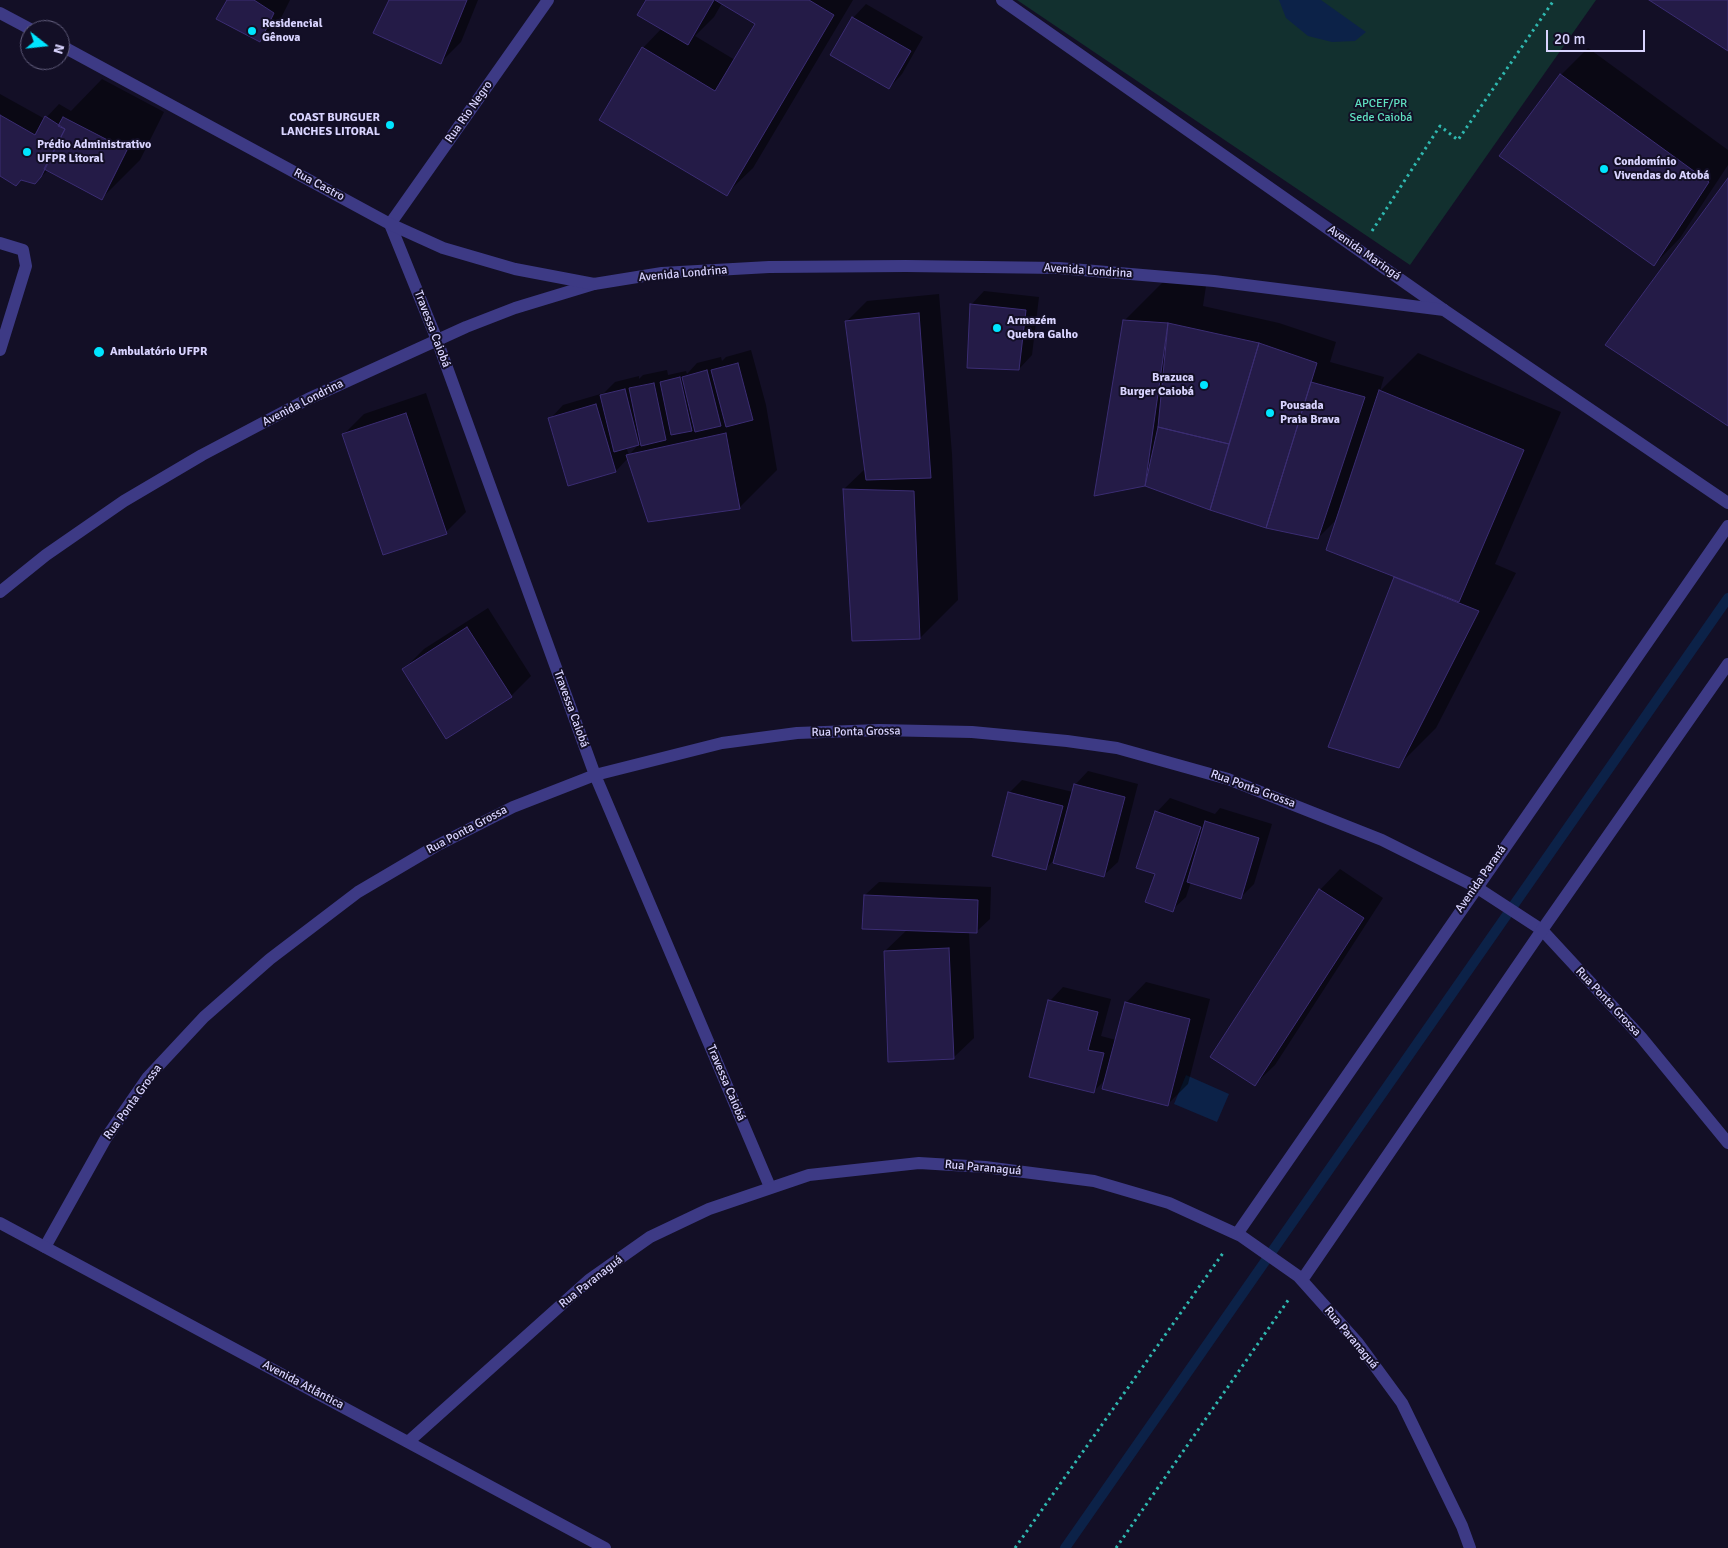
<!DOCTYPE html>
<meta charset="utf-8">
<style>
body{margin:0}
#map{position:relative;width:1728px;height:1548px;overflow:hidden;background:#130f26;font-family:Signika,sans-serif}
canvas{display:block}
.north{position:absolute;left:20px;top:20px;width:50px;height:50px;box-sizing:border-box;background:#130f26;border:1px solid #625e7d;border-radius:50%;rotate:106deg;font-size:14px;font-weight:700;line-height:20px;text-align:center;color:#d9d4ff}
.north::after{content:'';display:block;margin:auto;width:18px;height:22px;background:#00e5ff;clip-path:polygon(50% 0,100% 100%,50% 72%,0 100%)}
.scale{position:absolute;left:1546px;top:30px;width:99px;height:22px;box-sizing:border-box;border:2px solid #d9d4ff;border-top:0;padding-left:6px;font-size:15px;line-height:18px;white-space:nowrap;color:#d9d4ff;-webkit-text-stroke:4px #130f26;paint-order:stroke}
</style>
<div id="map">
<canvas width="1728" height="1548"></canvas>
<div class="north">N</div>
<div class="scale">20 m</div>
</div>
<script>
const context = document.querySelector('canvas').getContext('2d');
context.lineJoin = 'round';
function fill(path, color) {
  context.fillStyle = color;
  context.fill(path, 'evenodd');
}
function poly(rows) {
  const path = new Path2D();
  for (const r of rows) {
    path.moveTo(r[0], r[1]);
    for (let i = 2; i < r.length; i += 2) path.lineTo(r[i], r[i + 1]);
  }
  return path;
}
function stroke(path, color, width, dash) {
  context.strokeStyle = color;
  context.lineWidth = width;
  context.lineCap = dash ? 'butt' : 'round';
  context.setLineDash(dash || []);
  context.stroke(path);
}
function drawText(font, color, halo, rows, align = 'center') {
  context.font = font + ' Signika,sans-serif';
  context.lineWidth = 4;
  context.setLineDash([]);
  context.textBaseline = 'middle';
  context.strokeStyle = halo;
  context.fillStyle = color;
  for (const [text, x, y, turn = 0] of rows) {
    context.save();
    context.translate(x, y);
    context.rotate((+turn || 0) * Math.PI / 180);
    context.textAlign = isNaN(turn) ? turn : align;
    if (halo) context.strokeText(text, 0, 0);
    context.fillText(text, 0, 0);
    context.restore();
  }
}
fill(poly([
 [1017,0,1596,0,1410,265]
]), '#12302f');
fill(poly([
 [1279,0,1321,0,1366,32,1355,41,1332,42,1308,36,1286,18],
 [1186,1075,1229,1094,1217,1122,1174,1104]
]), '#0c2248');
fill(poly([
 [228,0,290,0,280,20,260,40],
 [391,0,478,0,461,42,440,63],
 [648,0,853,0,753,168,726,194,643,48,662,28],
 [722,3,757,24,735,60,695,36,714,17],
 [866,4,923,37,902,74,889,88,853,18],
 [1588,48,1728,150,1728,165,1680,238,1654,265,1501,156,1561,75],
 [102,79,164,112,140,160,102,198,48,170,35,183,0,175,0,94,45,119,59,104,71,111],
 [1163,282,1206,286,1203,306,1279,323,1336,342,1330,362,1384,377,1380,391,1418,353,1561,412,1495,564,1516,573,1436,728,1398,766,1330,746,1396,576,1337,519,1318,538,1267,527,1146,485,1095,494,1125,320],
 [984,291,1039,297,1032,355,1019,369,971,305],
 [939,294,952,454,958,600,920,638,844,489,866,468,846,322,867,301],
 [751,350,766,405,777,470,739,508,628,458,616,471,569,485,550,419,563,405,604,393,615,382,639,376,639,379,643,375,667,370,668,375,686,371,687,374,697,363,721,357,722,361,726,357],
 [639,444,629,455,626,447],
 [426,393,466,512,446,532,343,435,364,414],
 [488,608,531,676,511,696,404,669,424,649],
 [1088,771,1138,784,1118,862,1104,875,1056,858,1046,868,1009,793,1022,780,1073,792,1075,785],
 [1170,798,1215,814,1220,808,1272,824,1254,884,1241,897,1191,882,1186,897,1172,910,1157,873,1157,812],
 [1340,869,1383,898,1275,1065,1254,1085,1211,1057,1320,890],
 [879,882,991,887,990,919,976,932,969,932,974,1038,953,1058,885,951,907,930,865,895],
 [1146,982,1210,999,1188,1084,1168,1104,1106,1079,1093,1092,1050,1001,1063,987,1111,999,1101,1036,1116,1040,1126,1003]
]), '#0007');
stroke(poly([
 [1065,1548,1728,598]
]), '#0c2248', 10);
const building = poly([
 [227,0,254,0,274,13,260,42,216,19,227,0],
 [389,0,467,0,441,64,373,33,389,0],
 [646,0,714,0,688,45,637,15,646,0],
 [715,0,809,0,834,15,727,196,599,120,642,47,715,91,755,24,715,0],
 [1649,0,1728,0,1728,51,1649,0],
 [852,17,911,51,889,89,830,55,852,17],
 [1560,74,1709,182,1654,266,1499,156,1560,74],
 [0,115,35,135,45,116,65,129,41,177,35,184,21,180,16,186,0,176,0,115],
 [63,117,127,150,102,200,44,169,65,129,58,126,63,117],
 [1728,178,1728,426,1605,345,1728,178],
 [970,304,1026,310,1019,370,967,368,970,304],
 [919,313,931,478,866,480,845,321,919,313],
 [1123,320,1168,323,1145,486,1094,496,1123,320],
 [1168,323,1259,343,1229,444,1158,427,1168,323],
 [1259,343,1317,363,1266,528,1210,510,1259,343],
 [738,363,753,420,726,427,711,370,738,363],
 [707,370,721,426,695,432,682,377,707,370],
 [680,377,692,431,671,435,660,382,680,377],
 [1311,382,1365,397,1318,539,1266,528,1311,382],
 [654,383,666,440,641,446,629,388,654,383],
 [625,389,639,445,614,452,600,395,625,389],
 [1379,390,1524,450,1459,602,1326,550,1379,390],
 [596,404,616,472,568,486,548,418,596,404],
 [406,413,447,534,383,555,342,434,406,413],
 [1158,427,1229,444,1210,510,1145,486,1158,427],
 [726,433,740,509,648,522,626,455,726,433],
 [843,489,914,491,920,639,852,641,843,489],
 [1394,577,1479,611,1399,768,1328,747,1394,577],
 [467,627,512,697,446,739,402,669,467,627],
 [1074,784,1125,797,1104,877,1053,863,1074,784],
 [1008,792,1063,806,1046,870,992,856,1008,792],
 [1155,811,1201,827,1173,912,1145,902,1155,874,1136,868,1155,811],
 [1205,821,1259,838,1241,899,1187,882,1205,821],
 [1319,889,1364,918,1255,1086,1210,1057,1319,889],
 [864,895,978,900,977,933,862,929,864,895],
 [949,948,954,1059,888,1062,884,951,949,948],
 [1048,1000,1098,1012,1088,1050,1104,1053,1094,1093,1029,1077,1048,1000],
 [1125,1002,1190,1019,1168,1106,1102,1089,1125,1002]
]);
fill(building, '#241b47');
stroke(building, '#3b2d73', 1);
stroke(poly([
 [1372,231,1440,126,1458,140,1554,0],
 [1015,1548,1223,1253],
 [1116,1548,1289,1299]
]), '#2fb8b0', 3, [2.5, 4]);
stroke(poly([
 [0,243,23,250,26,266,0,350]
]), '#3d3a85', 12);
stroke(poly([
 [548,0,390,224,437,340,595,775,770,1187],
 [1002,0,1444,310],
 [0,592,46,555,124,501,202,455,308,399,466,327,515,308,594,284],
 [45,1247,106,1138,148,1077,204,1017,270,959,358,892,436,846,513,807,595,775,722,743,797,733,879,730,972,732,1067,741,1117,748,1228,779,1382,840,1476,887,1542,930,1641,1037,1728,1143]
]), '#3d3a85', 12);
stroke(poly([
 [0,13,32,30],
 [60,45,390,224,443,248,515,269,594,284,662,273,769,267,906,266,1059,268,1214,281,1444,310,1728,503],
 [0,1223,605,1548],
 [1237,1234,1728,526],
 [1302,1280,1542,930,1728,664],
 [408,1442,589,1280,650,1237,709,1209,809,1175,919,1163,985,1167,1094,1181,1169,1203,1241,1236,1298,1276,1358,1343,1402,1403,1462,1526,1470,1548]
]), '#3d3a85', 12);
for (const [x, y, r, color] of [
 [252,31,5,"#00e5ff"],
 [390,125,5,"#00e5ff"],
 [27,152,5,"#00e5ff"],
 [1604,169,5,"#00e5ff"],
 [997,328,5,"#00e5ff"],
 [99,352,6,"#00e5ff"],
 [1204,385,5,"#00e5ff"],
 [1270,413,5,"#00e5ff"]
]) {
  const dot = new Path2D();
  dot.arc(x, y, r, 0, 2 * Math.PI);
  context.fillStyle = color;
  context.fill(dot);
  stroke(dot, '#130f26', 2);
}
drawText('bold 12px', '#d9d4ff', '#130f26', [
 ["Residencial",262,24],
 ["Gênova",262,38],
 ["COAST BURGUER",380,118,"right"],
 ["LANCHES LITORAL",380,132,"right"],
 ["Prédio Administrativo",37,145],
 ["UFPR Litoral",37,159],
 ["Condomínio",1614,162],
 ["Vivendas do Atobá",1614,176],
 ["Armazém",1007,321],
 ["Quebra Galho",1007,335],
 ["Ambulatório UFPR",110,352],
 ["Brazuca",1194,378,"right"],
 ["Burger Caiobá",1194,392,"right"],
 ["Pousada",1280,406],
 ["Praia Brava",1280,420]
], 'left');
drawText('12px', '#5fe0c0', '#130f26', [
 ["APCEF/PR",1381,104],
 ["Sede Caiobá",1381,118]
]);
drawText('12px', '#d9d4ff', '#130f26', [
 ["Rua Rio Negro",469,112,-55],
 ["Rua Castro",319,185,28],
 ["Avenida Maringá",1364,253,35],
 ["Avenida Londrina",1088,271,4],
 ["Avenida Londrina",683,274,-5],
 ["Travessa Caiobá",432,329,69],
 ["Avenida Londrina",303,403,-27],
 ["Travessa Caiobá",571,709,70],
 ["Rua Ponta Grossa",856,732,-1],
 ["Rua Ponta Grossa",1253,789,20],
 ["Rua Ponta Grossa",467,830,-28],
 ["Avenida Paraná",1481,879,-55],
 ["Rua Ponta Grossa",1608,1002,47],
 ["Travessa Caiobá",726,1083,67],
 ["Rua Ponta Grossa",133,1102,-54],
 ["Rua Paranaguá",983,1168,5],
 ["Rua Paranaguá",591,1282,-38],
 ["Rua Paranaguá",1351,1338,50],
 ["Avenida Atlântica",303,1385,28]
]);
</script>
